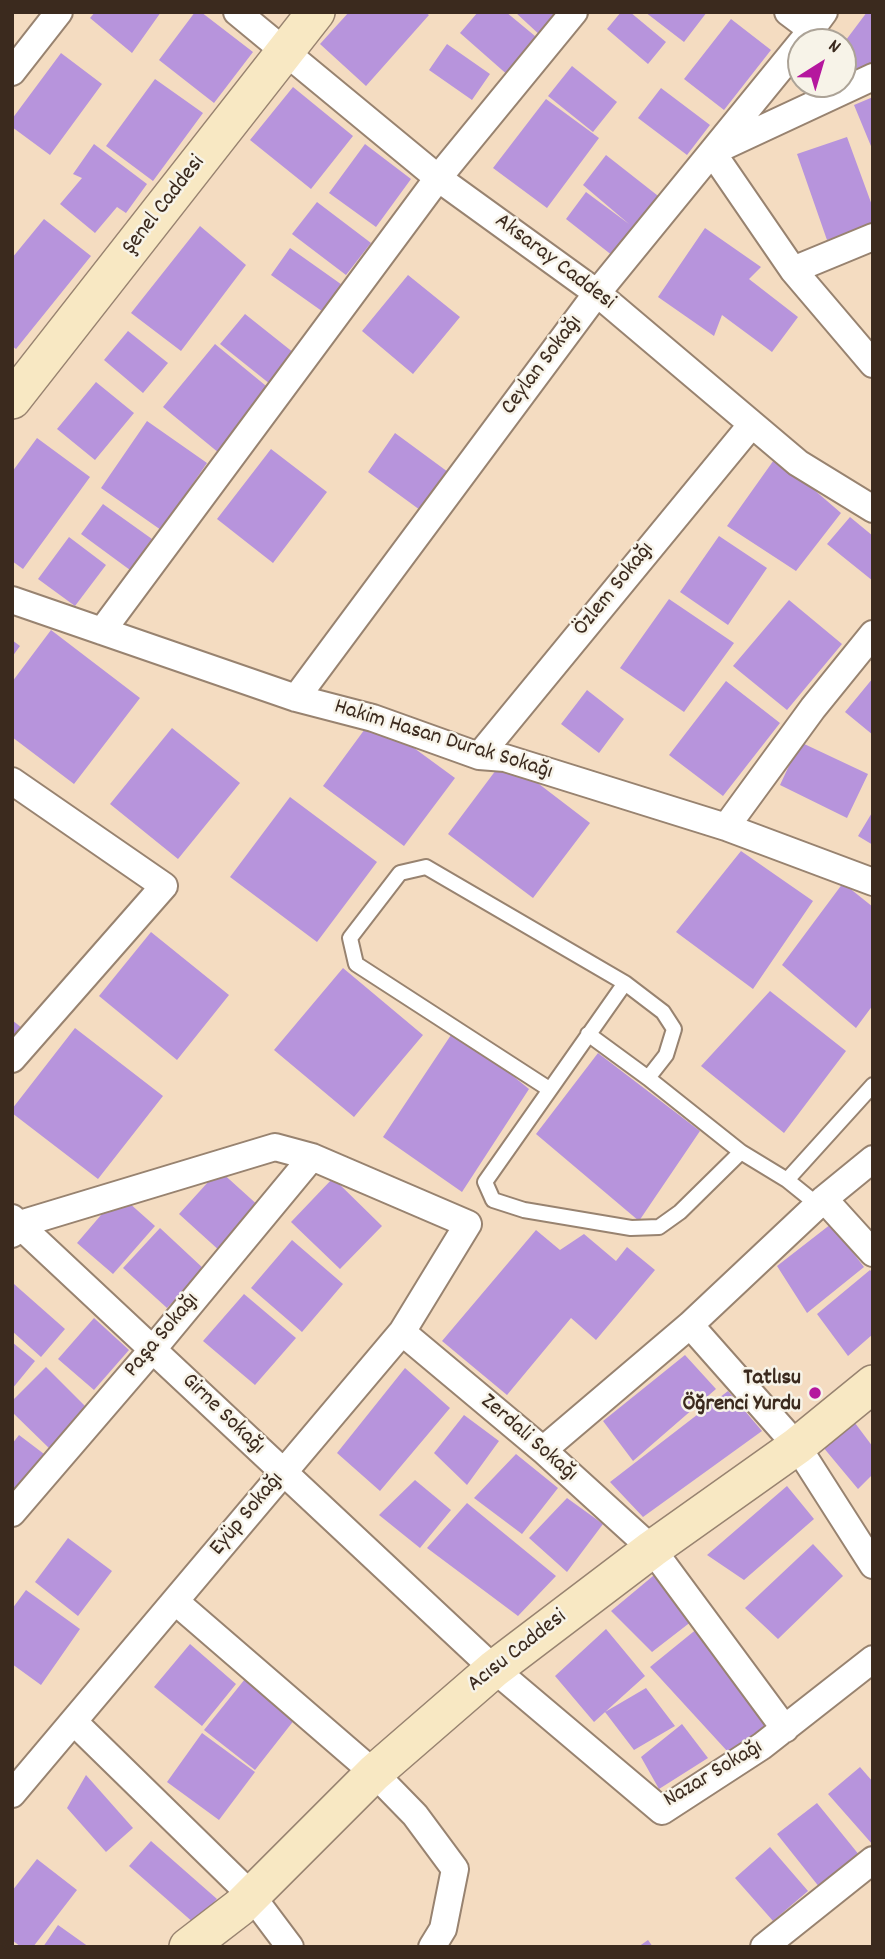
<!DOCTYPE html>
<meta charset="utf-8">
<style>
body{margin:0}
#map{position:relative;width:885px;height:1959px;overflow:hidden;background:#f4dcc1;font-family:Dekko,sans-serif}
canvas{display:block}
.frame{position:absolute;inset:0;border:14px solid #3b2a1e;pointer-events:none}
.north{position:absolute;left:787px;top:28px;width:70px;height:70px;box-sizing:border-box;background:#f7f3e8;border:2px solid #aca397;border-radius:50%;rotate:37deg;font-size:19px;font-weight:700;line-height:28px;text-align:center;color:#3b2a1e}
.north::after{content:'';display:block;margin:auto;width:24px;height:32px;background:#b5179e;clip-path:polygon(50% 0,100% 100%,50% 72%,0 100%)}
</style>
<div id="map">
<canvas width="885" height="1959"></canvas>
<div class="frame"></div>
<div class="north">N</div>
</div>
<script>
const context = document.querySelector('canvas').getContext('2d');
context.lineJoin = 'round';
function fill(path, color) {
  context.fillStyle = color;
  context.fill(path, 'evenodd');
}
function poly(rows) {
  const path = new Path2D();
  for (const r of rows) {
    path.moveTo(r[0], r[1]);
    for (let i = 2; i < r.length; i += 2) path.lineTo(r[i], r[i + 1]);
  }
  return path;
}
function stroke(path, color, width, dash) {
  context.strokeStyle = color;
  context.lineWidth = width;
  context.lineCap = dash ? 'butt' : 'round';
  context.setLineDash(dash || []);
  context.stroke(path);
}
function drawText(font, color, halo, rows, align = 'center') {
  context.font = font + ' Dekko,sans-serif';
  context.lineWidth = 5;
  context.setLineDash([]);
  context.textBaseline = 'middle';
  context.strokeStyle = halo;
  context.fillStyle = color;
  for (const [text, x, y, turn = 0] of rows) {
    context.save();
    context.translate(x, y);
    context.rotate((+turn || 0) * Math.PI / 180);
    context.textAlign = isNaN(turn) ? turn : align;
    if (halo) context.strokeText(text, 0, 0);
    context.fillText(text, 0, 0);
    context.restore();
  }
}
fill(poly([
 [95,12,161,12,132,53,90,18],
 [195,12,201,12,253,52,214,103,159,60],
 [349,12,425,12,429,15,366,86,320,44],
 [478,12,506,12,541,41,510,77,460,33],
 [515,12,564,12,542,37],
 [621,12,630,12,666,42,648,64,607,29],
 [645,12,707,12,684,42],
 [867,12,873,12,873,64,849,75,843,69,843,44],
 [731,19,771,50,724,110,684,79],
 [447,44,490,74,472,100,429,70],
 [61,53,102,84,50,155,12,127,12,119],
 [572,66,617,102,593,132,548,96],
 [155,79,203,113,153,181,106,146],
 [293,87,353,136,311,189,250,140],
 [661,88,710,125,687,155,638,118],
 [873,97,873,151,854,105],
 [546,99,599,138,547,208,493,168],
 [847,137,873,208,873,225,827,240,797,154],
 [94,144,147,184,126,213,117,207,95,233,60,204,82,178,73,174],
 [365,144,411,179,376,227,329,193],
 [606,155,662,199,613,256,566,219,586,192,629,224,583,185],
 [317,202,371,243,346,275,292,234],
 [44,219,91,256,16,349,12,346,12,258],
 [200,226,246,265,181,351,131,313],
 [705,228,761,267,749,279,798,317,772,352,722,315,714,336,658,297],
 [290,248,345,287,326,314,271,275],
 [408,275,460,317,413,374,362,331],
 [245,314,294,353,270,384,220,344],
 [128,331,168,363,143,393,104,360],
 [215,344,271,390,219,453,163,407],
 [96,382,134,413,95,460,57,429],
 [147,421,207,463,161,530,101,488],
 [395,433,448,472,420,510,368,472],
 [37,438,90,477,23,569,12,561,12,472],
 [271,449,327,492,273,563,217,519],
 [776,457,841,513,796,571,727,526],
 [103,504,152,539,130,570,81,534],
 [850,517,873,536,873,581,827,544],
 [719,536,767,568,728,625,680,592],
 [69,537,106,565,75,606,38,579],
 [669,599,734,643,684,712,620,668],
 [789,600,842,644,787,710,733,666],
 [51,630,140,698,74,784,12,737,12,682],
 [12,640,20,646,12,657],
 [873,678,873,735,845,712],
 [726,681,780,723,723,796,669,755],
 [587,690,624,719,599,753,561,724],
 [373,718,455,778,404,846,323,786],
 [172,728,240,783,178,859,110,804],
 [800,742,868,774,847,818,780,785],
 [505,758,590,823,533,898,448,834],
 [290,797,377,862,317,942,230,877],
 [873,811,873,845,858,836],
 [741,851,813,901,753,989,676,932],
 [843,883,873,907,873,1005,856,1028,782,965],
 [151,932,229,995,177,1060,99,996],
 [343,968,423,1035,354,1117,274,1050],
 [770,991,846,1051,784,1133,701,1066],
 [12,1020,22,1028,12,1040],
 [75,1028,163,1096,98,1179,12,1113,12,1109],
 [455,1029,529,1089,462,1192,383,1137],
 [598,1053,700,1131,639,1221,536,1134],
 [219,1170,261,1208,221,1252,179,1214],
 [333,1178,382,1226,340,1269,291,1222],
 [119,1194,155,1226,113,1274,77,1243],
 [831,1224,864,1267,807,1313,777,1266],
 [160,1228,204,1269,167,1308,123,1268],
 [536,1230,560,1250,584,1234,616,1261,627,1247,655,1270,596,1340,571,1318,507,1395,442,1341],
 [292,1240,343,1284,302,1332,251,1288],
 [870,1270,873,1273,873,1334,848,1356,817,1314],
 [14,1284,65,1329,41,1357,12,1331,12,1287],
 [244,1294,296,1338,255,1385,203,1341],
 [94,1318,129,1350,94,1390,58,1359],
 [12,1342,35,1361,12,1389],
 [685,1355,716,1389,633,1461,603,1421],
 [46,1367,91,1412,52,1451,12,1412,12,1401],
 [405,1368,450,1408,380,1491,337,1453],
 [728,1391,762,1431,643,1517,610,1482],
 [464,1415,499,1441,467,1485,434,1453],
 [852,1419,873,1447,873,1474,858,1489,823,1447],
 [19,1435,48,1457,12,1493,12,1444],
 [516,1454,558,1488,522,1534,474,1498],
 [415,1480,451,1510,420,1548,379,1515],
 [787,1486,814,1519,744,1580,707,1555],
 [567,1498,603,1524,567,1572,529,1538],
 [467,1503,556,1576,518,1616,427,1548],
 [68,1538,112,1571,78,1616,35,1582],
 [813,1544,843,1576,778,1639,745,1608],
 [659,1571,692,1621,652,1652,611,1611],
 [26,1590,80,1629,41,1685,12,1664,12,1609],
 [698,1628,770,1723,728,1752,650,1667],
 [606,1629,645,1676,594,1722,555,1676],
 [190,1644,236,1684,202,1726,154,1687],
 [245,1679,295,1719,255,1770,204,1730],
 [646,1688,675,1726,634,1750,605,1712],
 [682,1724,708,1758,659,1789,641,1757],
 [202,1733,255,1772,219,1820,167,1782],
 [860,1767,873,1782,873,1845,828,1794],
 [86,1775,133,1828,106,1852,67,1808],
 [817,1803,860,1856,820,1888,777,1834],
 [151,1841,217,1899,195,1924,129,1866],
 [770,1847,808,1891,773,1921,735,1878],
 [37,1859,77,1890,33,1947,21,1947,12,1940,12,1891],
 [58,1925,89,1947,43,1947],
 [648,1940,653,1947,638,1947]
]), '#b794dc');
const lane = poly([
 [625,983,663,1012,674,1029,666,1055,648,1078],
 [588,1034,648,1078,741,1152],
 [549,1089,356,964,350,938,400,873,426,867,625,983,485,1182,493,1200,524,1210,631,1228,659,1227,680,1212,741,1152,787,1180,818,1205],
 [787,1180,873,1085]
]);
const street = poly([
 [237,12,438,178,597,293,798,463,873,509],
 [788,12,812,30],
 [802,42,824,12],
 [12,72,59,12],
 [873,77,712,152,793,270,873,364],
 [793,270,873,237],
 [12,600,296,698,373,718,479,756,505,758,726,827,873,882],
 [102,631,438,178,574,12],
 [296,698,597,293,801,43],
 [479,756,752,424],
 [12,781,164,886,12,1059],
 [726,827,813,708,873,634],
 [824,1199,873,1253],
 [12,1218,494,1669,662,1811,762,1746,873,1659],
 [12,1234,20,1224,275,1147,312,1157,468,1224,402,1332,12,1794],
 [690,1325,797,1446,873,1565],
 [402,1332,543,1450,652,1549,785,1729],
 [543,1450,690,1325,824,1199,873,1159],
 [12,1513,153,1349,312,1157],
 [176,1602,374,1773,415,1815,455,1869,443,1929,432,1947],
 [74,1722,251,1895,290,1947],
 [764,1947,873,1860]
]);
const secondary = poly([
 [12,400,316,12],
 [188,1947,240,1907,374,1773,494,1669,652,1549,797,1446,873,1384]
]);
stroke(lane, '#988370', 18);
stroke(street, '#988370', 30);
stroke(secondary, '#988370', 40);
stroke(lane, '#fff', 14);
stroke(street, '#fff', 26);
stroke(secondary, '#f8e8c3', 37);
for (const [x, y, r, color] of [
 [815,1393,7,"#b5179e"]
]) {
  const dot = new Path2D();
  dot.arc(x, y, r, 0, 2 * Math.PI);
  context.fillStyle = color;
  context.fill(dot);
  stroke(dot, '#f7f3e8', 2.5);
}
drawText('23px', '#3b2a1e', '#f7f3e8', [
 ["Şenel Caddesi",165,206,-52],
 ["Aksaray Caddesi",554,263,37],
 ["Ceylan Sokağı",543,366,-53],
 ["Özlem Sokağı",615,590,-51],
 ["Hakim Hasan Durak Sokağı",443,741,17],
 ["Paşa Sokağı",163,1336,-50],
 ["Girne Sokağı",222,1415,44],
 ["Zerdali Sokağı",528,1439,41],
 ["Eyüp Sokağı",248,1515,-50],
 ["Acısu Caddesi",518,1652,-38],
 ["Nazar Sokağı",714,1775,-31]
]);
drawText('bold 23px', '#3b2a1e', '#f7f3e8', [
 ["Tatlısu",801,1380],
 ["Öğrenci Yurdu",801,1406]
], 'right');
</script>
